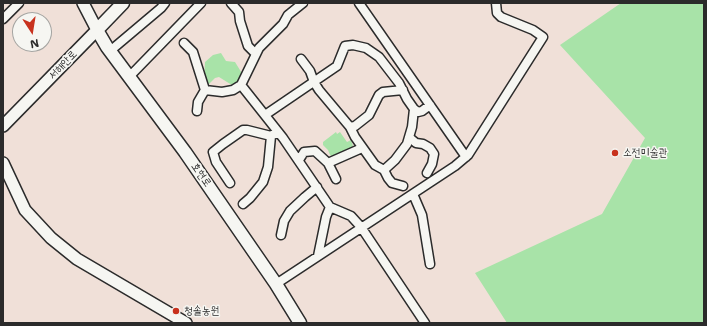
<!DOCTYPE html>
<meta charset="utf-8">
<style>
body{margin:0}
#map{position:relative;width:707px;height:326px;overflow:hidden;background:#f0e0d8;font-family:"Shantell Sans",sans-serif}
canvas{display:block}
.frame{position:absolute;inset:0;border:4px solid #2b2b2b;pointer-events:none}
.north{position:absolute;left:12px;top:12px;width:40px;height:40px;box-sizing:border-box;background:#f6f6f2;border:1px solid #a5a5a2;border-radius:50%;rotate:168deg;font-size:11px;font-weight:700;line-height:16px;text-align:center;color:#2b2b2b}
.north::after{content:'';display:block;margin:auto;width:14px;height:18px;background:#c8321e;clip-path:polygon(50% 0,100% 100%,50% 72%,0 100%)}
</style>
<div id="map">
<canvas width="707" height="326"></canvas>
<div class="frame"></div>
<div class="north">N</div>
</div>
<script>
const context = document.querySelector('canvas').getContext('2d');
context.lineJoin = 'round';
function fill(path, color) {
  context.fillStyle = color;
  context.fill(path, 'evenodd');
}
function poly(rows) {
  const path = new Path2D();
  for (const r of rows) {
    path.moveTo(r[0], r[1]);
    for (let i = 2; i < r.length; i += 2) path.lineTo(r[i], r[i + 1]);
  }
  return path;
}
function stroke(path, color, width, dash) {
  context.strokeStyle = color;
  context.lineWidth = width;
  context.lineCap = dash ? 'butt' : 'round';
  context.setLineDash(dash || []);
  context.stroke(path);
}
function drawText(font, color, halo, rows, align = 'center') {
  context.font = font + ' "Shantell Sans","Poor Story",sans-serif';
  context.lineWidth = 3;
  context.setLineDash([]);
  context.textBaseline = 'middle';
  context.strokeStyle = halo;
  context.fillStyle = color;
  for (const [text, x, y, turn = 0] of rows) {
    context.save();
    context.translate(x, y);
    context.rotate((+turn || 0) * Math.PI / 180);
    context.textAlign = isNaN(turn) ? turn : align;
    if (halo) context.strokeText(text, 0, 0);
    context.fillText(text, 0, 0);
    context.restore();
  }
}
fill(poly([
 [621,3,704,3,704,323,507,323,475,273,602,214,645,138,560,45],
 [221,53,226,61,235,62,243,75,235,87,219,77,215,78,207,86,204,80,205,62,213,55],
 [336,132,337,134,340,132,347,142,351,140,353,146,344,152,333,157,330,155,328,150,323,145,323,142]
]), '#a8e3a8');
const street = poly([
 [231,3,239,12,240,21,248,46,256,54],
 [359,3,466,157],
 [3,19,19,3],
 [184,43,193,52,205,90],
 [110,51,161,8,165,3],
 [301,59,310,71,314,82,319,90,350,127,355,126,369,115,379,95,383,92,403,90],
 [129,77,201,3],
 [241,85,283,138,330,207,351,216,361,227,425,323],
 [197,111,198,102,205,90,222,92,233,90,241,85,259,48,283,24,288,15,303,3],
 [265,115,337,66,345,46,353,45,366,48,379,57,399,83,407,99,414,109,418,112,422,111,430,105],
 [350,127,355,137,375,165,384,170],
 [410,138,416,143,423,144,430,148,434,154,432,164,427,173],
 [299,160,304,152,315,151,328,163,362,148],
 [328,163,336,179],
 [230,183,216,162,213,152,223,144,243,130,247,130,271,136,278,132],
 [403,186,392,183,388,178,384,170,395,160,407,144,412,127,414,109],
 [413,194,422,215,430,264],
 [243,204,250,198,263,182,268,167,271,136],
 [281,235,284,221,290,211,305,197,317,187],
 [318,256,326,217,330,207],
 [276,284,455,166,468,155,543,37,533,30,501,17,497,13,496,3]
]);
const secondary = poly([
 [3,126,97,30,83,3],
 [3,163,25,210,51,238,77,259,186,323]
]);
const primary = poly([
 [123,3,97,30,107,47,185,152,276,284,300,323]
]);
stroke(street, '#2b2b2b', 11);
stroke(secondary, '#2b2b2b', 14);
stroke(primary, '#2b2b2b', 15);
stroke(street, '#f6f6f2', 8);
stroke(secondary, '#f6f6f2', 11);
stroke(primary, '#f6f6f2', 12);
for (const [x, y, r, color] of [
 [615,153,4,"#c8321e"],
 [176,311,4,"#c8321e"]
]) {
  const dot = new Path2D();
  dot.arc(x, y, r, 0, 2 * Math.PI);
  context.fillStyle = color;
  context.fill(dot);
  stroke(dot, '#f6f6f2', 1.5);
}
drawText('11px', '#2b2b2b', '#f6f6f2', [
 ["서해안로",63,65,-46],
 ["호현로",201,175,55]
]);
drawText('11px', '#2b2b2b', '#f6f6f2', [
 ["소전미술관",623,153],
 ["청솔농원",184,311]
], 'left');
</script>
